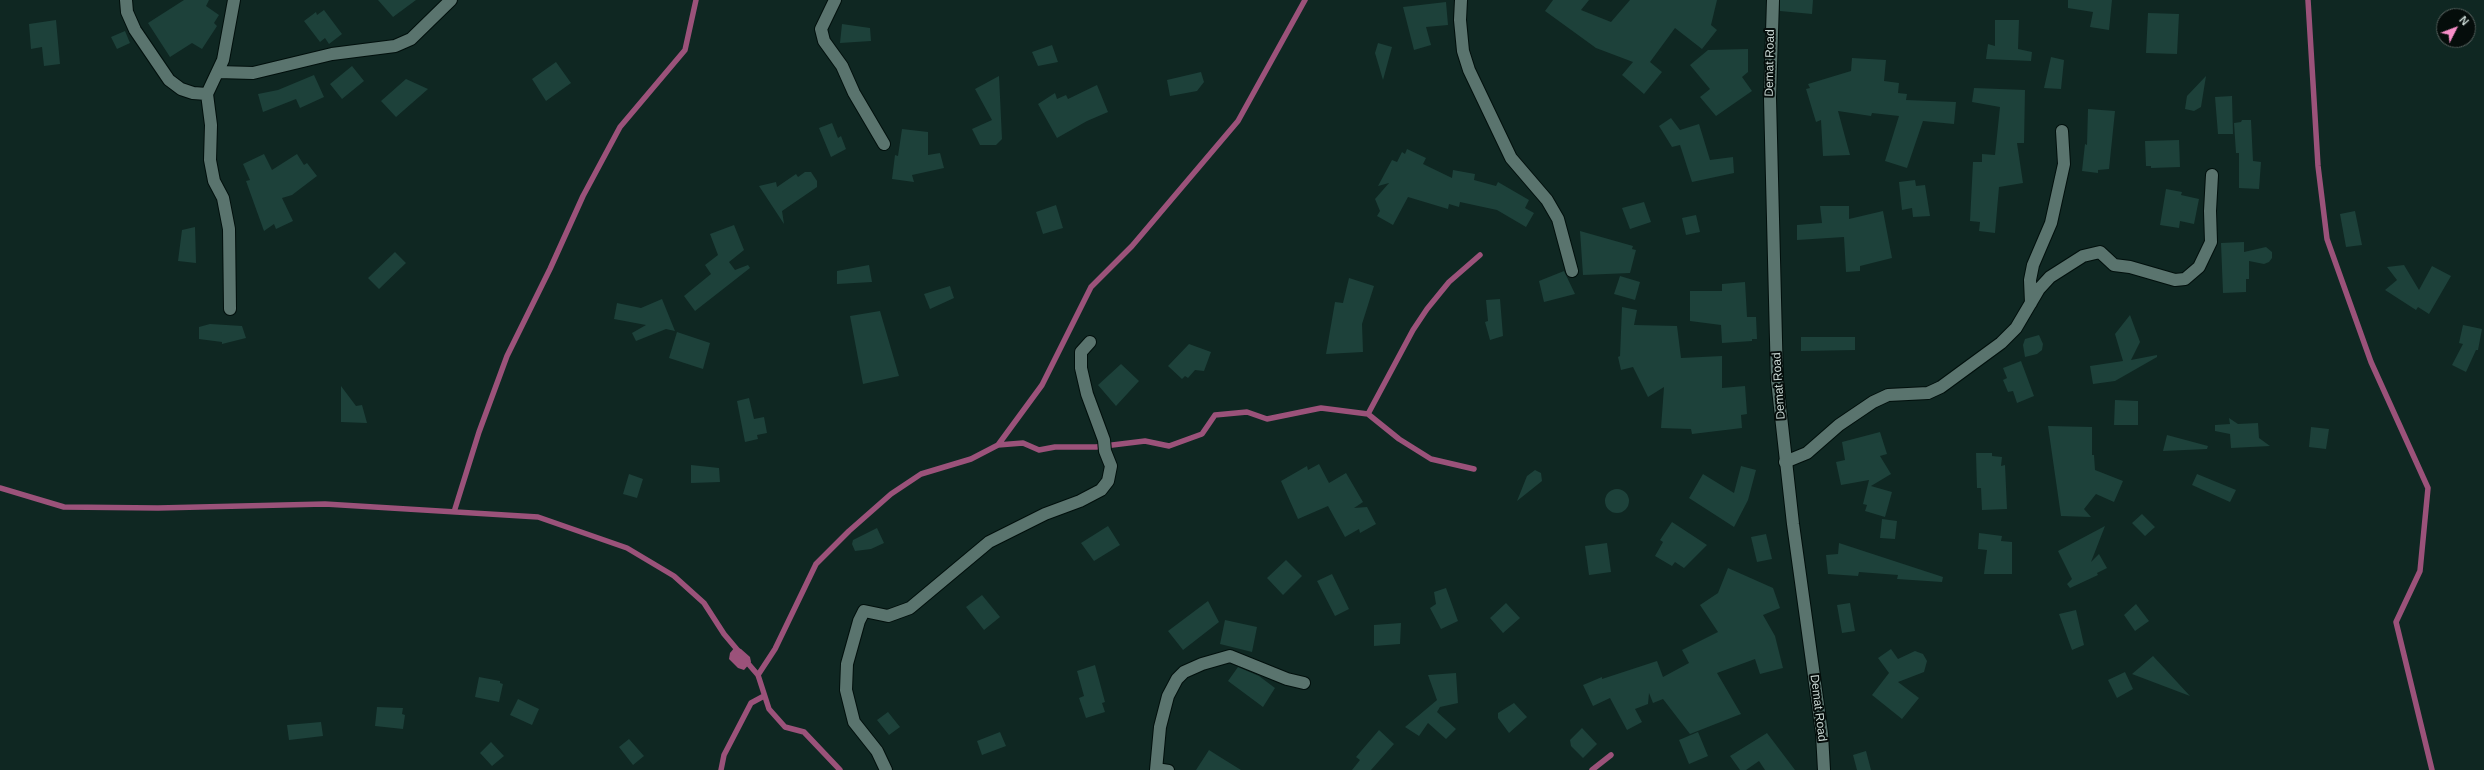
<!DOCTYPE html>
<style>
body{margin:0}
#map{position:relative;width:2484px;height:770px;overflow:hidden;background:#0f2722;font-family:Helvetica,sans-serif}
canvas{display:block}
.north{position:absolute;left:2436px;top:8px;width:40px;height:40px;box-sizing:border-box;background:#050d0b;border:1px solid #545f5c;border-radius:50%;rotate:48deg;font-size:11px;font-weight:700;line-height:16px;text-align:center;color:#cbd9d5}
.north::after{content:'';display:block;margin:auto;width:14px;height:18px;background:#f98fc9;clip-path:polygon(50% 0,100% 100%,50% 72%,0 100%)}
</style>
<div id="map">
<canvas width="2484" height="770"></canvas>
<div class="north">N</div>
</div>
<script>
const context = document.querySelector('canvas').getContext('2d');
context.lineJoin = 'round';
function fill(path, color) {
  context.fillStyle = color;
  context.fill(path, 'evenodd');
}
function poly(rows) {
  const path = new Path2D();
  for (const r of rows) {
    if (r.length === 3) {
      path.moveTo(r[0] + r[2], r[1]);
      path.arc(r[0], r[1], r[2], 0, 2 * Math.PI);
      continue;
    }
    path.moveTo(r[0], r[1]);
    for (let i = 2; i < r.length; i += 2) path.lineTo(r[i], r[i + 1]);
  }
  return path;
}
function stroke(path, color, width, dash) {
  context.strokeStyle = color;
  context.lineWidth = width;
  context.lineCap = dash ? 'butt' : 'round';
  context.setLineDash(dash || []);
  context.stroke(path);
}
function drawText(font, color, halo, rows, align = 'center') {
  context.font = font + ' Helvetica,sans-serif';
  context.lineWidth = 4;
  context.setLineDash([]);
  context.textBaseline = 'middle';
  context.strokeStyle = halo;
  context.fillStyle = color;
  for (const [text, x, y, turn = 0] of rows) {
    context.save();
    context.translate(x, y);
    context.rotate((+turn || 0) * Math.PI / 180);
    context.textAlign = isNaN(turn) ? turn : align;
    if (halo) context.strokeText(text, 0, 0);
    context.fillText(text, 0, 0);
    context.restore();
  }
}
fill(poly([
 [735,647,741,649,750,657,751,662,744,670,738,668,729,659,730,653]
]), '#9b527a');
stroke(poly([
 [2308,0,2318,166,2327,239,2371,362,2428,488,2420,571,2396,622,2432,770],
 [1368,414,1413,330,1427,309,1449,282,1480,255],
 [998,445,1042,385,1091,287,1132,246,1238,121,1305,0],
 [0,488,64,507,158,508,325,504,538,517,627,548,674,576,704,603,724,634,740,653],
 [454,512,479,432,507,356,550,269,583,196,620,127,685,50,696,0],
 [745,660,758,675,769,709,785,727,804,732,840,770],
 [758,675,775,649,816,564,849,531,891,494,921,474,971,459,998,445,1023,443,1039,450,1055,447,1096,447,1145,441,1169,446,1202,434,1215,415,1247,412,1267,419,1321,408,1368,414,1399,439,1431,459,1474,469],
 [721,770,724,755,751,703,764,696],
 [1592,770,1611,755]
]), '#9b527a', 5.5);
fill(poly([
 [184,0,209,0,206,6,219,15,214,23,217,26,202,49,192,43,170,57,148,23],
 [378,0,416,0,393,17],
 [1553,0,1589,0,1581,10,1611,22,1630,0,1717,0,1711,25,1717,30,1702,49,1675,28,1650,62,1662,72,1644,94,1622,75,1633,62,1596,48,1545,11],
 [1780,0,1813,0,1812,14,1780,11],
 [2068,0,2112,0,2109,30,2090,27,2093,12,2068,8],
 [1446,2,1448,25,1426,27,1431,45,1414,50,1403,7],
 [324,10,342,34,329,44,325,38,320,42,304,21,316,12,317,15],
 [2148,13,2179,14,2177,54,2146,53],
 [56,20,60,64,44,66,42,47,31,49,29,24],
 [1995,20,2019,20,2018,49,2032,52,2031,61,1986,59,1988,44,1995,46],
 [842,24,870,28,871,41,840,43],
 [125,31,130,43,117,49,111,37],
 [1378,43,1392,47,1383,80,1375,53],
 [1052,45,1058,62,1038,66,1032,52],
 [1748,49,1748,72,1742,77,1752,91,1716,116,1700,97,1710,89,1690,65,1708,50],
 [2051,57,2064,60,2061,89,2044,88],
 [1852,58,1886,60,1884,81,1899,83,1898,93,1907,94,1906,100,1956,102,1954,124,1923,121,1907,168,1885,161,1899,116,1872,113,1871,116,1838,111,1850,155,1823,156,1821,120,1816,122,1806,89,1810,88,1808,84,1851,71],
 [556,62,571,83,546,101,532,79],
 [352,66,364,81,342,99,330,84],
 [1201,72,1204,82,1197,91,1170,96,1167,80],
 [314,75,324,97,300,108,296,99,263,112,258,94,278,90],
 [999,76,1002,139,996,145,980,145,972,129,992,120,975,89],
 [2206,76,2201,107,2194,111,2185,109,2187,96],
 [406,79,428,89,396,117,381,101],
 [1097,85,1108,112,1087,121,1057,138,1038,104,1055,93,1057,99,1066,95,1068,99],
 [1974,88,2025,90,2024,143,2017,143,2023,183,1999,187,1995,233,1979,231,1980,222,1970,221,1973,162,1982,162,1982,154,1995,155,2000,107,1972,102],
 [2232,96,2233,134,2218,134,2215,97],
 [2088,109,2115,111,2109,169,2098,170,2098,173,2082,171,2085,144,2087,145],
 [1671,118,1680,130,1699,124,1710,160,1733,157,1734,173,1692,182,1680,145,1672,147,1659,126],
 [2242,120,2251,120,2253,161,2261,162,2259,189,2239,188,2239,153,2236,153,2234,123,2241,122],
 [832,123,838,138,841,136,846,149,831,157,819,128],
 [902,129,928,132,928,155,940,153,944,168,912,175,914,182,892,179,895,155,898,156],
 [2179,140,2180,167,2151,168,2151,166,2146,166,2145,141],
 [1407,149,1426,158,1423,164,1452,178,1453,170,1475,174,1474,180,1496,186,1498,182,1529,200,1525,208,1534,213,1526,227,1497,210,1460,202,1459,207,1449,204,1448,209,1408,197,1393,225,1377,216,1380,211,1375,199,1389,183,1378,186,1392,160,1397,162,1402,152,1405,154],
 [264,154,272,170,297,154,304,165,307,163,317,176,292,195,282,198,293,221,276,229,274,224,264,231,246,181,250,180,243,164],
 [805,172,811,172,817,181,817,187,782,211,784,224,759,186,776,182,777,187,796,174,798,177],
 [1915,180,1916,186,1925,185,1930,216,1913,217,1912,208,1902,210,1899,182],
 [2166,189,2182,192,2181,195,2199,199,2194,224,2180,221,2179,228,2160,225],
 [1644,202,1651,222,1630,229,1622,208],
 [1056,205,1063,228,1043,234,1036,212],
 [1820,206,1849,206,1849,219,1883,211,1892,258,1860,266,1860,271,1846,272,1844,237,1797,240,1797,225,1822,223],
 [2355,211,2362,245,2346,247,2340,214],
 [1696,215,1700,232,1686,235,1682,218],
 [734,225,744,250,729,262,735,270,748,265,750,268,695,311,684,296,711,274,705,265,718,255,710,234],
 [195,227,196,263,178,261,182,230],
 [1580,231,1633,246,1632,249,1636,250,1630,273,1583,275],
 [2244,242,2244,252,2266,247,2272,252,2272,258,2269,262,2264,264,2249,261,2249,279,2246,279,2246,292,2223,293,2221,243],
 [395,252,406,263,379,289,368,278],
 [869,265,872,282,837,284,837,271],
 [2404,265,2419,290,2432,266,2451,276,2429,314,2418,307,2416,310,2385,290,2397,280,2387,267],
 [1564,271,1575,294,1544,302,1539,281],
 [1620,276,1640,282,1635,300,1614,294],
 [1349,278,1374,286,1362,324,1363,352,1326,354,1335,302,1343,303],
 [1745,282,1747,317,1756,317,1757,339,1752,339,1752,341,1722,343,1721,325,1690,321,1690,291,1722,291,1722,284],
 [950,286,954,298,930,309,924,294],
 [662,299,675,331,666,329,636,341,632,333,646,325,614,319,617,303,641,308],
 [1500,299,1503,336,1490,340,1485,322,1488,321,1486,300],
 [1622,307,1637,310,1634,325,1677,326,1681,358,1722,356,1722,388,1745,386,1747,414,1741,415,1742,428,1692,434,1691,429,1661,428,1664,387,1648,397,1633,367,1621,370,1618,357,1620,356],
 [880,311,899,376,863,384,850,316],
 [2130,315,2140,342,2131,360,2157,355,2157,357,2115,381,2093,384,2090,366,2123,361,2115,334],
 [210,324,242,326,246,338,222,344,222,342,199,339,199,327],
 [2463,325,2482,329,2478,350,2476,350,2466,372,2452,365,2463,344,2459,343],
 [677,332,710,343,703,369,669,358],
 [2039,335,2043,344,2042,350,2037,354,2025,357,2023,345,2025,339],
 [1801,337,1855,337,1855,350,1801,351],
 [1189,344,1211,352,1204,371,1195,370,1188,378,1185,376,1182,379,1168,366],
 [2021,361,2034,396,2017,403,2013,391,2008,392,2003,380,2007,378,2003,368],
 [1121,364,1139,381,1116,406,1098,385],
 [341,386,356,406,362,405,367,423,341,422],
 [749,398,754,419,764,417,767,433,757,435,758,439,745,442,737,401],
 [2115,400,2138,401,2138,425,2114,425],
 [2229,418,2238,424,2258,423,2259,438,2270,446,2231,448,2230,434,2215,431,2215,425,2230,424],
 [2048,426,2092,427,2092,455,2094,455,2095,470,2123,481,2114,502,2096,494,2084,509,2091,517,2061,516],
 [2311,427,2329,429,2326,449,2309,447],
 [1880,432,1887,454,1880,456,1891,474,1871,486,1892,492,1885,517,1865,511,1867,505,1863,504,1869,480,1841,485,1836,462,1845,460,1842,442],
 [2167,435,2208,446,2207,449,2163,451],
 [1976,453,1992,453,1992,456,2002,457,2001,466,2005,465,2007,509,1982,510,1981,488,1977,488],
 [1319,464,1329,483,1346,473,1363,502,1354,508,1367,507,1376,524,1360,533,1359,529,1345,537,1328,506,1298,519,1281,481,1307,466,1308,470],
 [691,465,719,468,720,482,691,483],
 [1741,466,1756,470,1748,500,1734,527,1689,498,1703,474,1734,493],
 [1535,470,1541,473,1542,481,1517,501,1527,476],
 [629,474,643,479,637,498,623,494],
 [2197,474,2236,490,2230,502,2192,485],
 [1617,501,12],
 [2142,514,2155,527,2145,536,2132,523],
 [1882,519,1897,521,1895,539,1880,538],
 [1672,522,1707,545,1684,568,1675,562,1672,566,1655,556,1663,542,1660,540],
 [1108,526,1120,545,1094,561,1081,543],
 [2105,526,2091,562,2099,554,2107,568,2097,573,2098,575,2070,588,2067,584,2072,579,2058,551],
 [877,528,884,543,871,549,855,551,852,544,853,540],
 [1979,533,2002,536,2001,541,2012,542,2012,574,1984,574,1987,550,1978,549],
 [1766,534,1772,559,1757,562,1751,537],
 [1607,543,1611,572,1589,575,1585,546],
 [1839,543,1943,577,1942,582,1897,579,1898,575,1859,572,1858,576,1828,574,1826,555,1838,554],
 [1286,560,1302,576,1283,595,1267,578],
 [1728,568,1773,588,1780,608,1763,615,1775,636,1783,668,1760,674,1755,659,1717,673,1741,714,1690,734,1663,699,1653,703,1649,693,1648,704,1635,709,1642,722,1627,730,1610,698,1593,706,1583,685,1602,677,1602,679,1657,661,1663,677,1689,663,1682,650,1718,632,1700,605,1718,593],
 [1332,574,1349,609,1335,616,1317,581],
 [1446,588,1458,621,1441,629,1430,608,1436,604,1434,592],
 [982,595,1000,617,984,630,966,607],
 [1208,601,1219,622,1183,650,1168,631],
 [1506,603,1520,618,1503,633,1490,618],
 [1850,603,1855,631,1842,633,1837,605],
 [2136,604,2149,621,2135,631,2124,615],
 [2076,610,2084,645,2072,650,2059,614],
 [1225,620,1257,627,1252,652,1220,644],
 [1401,623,1400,644,1374,646,1374,625],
 [1891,649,1898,659,1915,651,1923,654,1927,661,1924,672,1898,682,1919,698,1902,719,1872,695,1889,673,1878,658],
 [2153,656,2190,696,2132,674],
 [1095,665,1105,702,1102,703,1105,712,1086,718,1079,698,1084,696,1077,671],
 [1238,667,1259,676,1275,688,1263,707,1228,681],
 [2125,672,2133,689,2117,698,2108,680],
 [1456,673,1458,703,1440,707,1437,712,1456,729,1446,739,1428,723,1419,736,1405,727,1437,700,1428,675],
 [479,677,500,681,500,683,503,684,499,702,475,697],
 [518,699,539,709,532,725,510,715],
 [1514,703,1527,717,1509,733,1498,718,1498,713],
 [377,707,403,708,402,714,405,715,403,729,375,726],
 [888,712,900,727,889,735,877,720],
 [321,722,323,736,289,740,287,725],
 [1582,728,1597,744,1583,758,1571,746,1570,740],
 [1379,730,1394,744,1371,770,1352,770,1360,760,1356,757],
 [1000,732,1006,746,982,755,977,741],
 [1698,732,1708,756,1689,764,1679,740],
 [1767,733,1795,770,1765,770,1759,761,1746,770,1740,770,1730,756],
 [629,739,644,756,633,765,619,747],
 [491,742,504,756,492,766,480,753],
 [1209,750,1220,757,1241,770,1196,770],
 [1866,751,1871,770,1857,770,1853,755]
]), '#1d413a');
const service = poly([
 [1156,768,1169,770]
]);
const minor = poly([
 [126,0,127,12,135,30,169,80,181,89,193,93,207,94],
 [835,0,821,29,824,41,842,66,854,93,884,144],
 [1461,0,1460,20,1463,51,1469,70,1511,158,1547,200,1558,219,1572,271],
 [218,72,253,73,332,54,395,46,411,39,451,0],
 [2031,303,2030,280,2033,265,2051,223,2064,164,2062,131],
 [230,309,229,229,223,198,214,181,210,160,211,125,207,94,223,60,234,0],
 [1785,462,1807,453,1839,425,1873,402,1888,395,1928,393,1941,387,2001,343,2016,328,2039,289,2050,277,2083,256,2100,252,2114,265,2130,267,2175,280,2185,279,2199,267,2211,242,2210,211,2212,175],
 [886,770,877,751,854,722,846,690,847,664,859,621,864,611,888,616,910,608,989,542,1045,514,1080,501,1101,490,1108,481,1111,466,1105,451,1104,440,1087,394,1081,368,1081,352,1090,342],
 [1156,770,1160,727,1168,696,1177,679,1184,672,1202,664,1230,656,1287,679,1304,683]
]);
const tertiary = poly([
 [1773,0,1770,98,1777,380,1793,524,1822,734,1824,770]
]);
stroke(service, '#000f0c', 12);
stroke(minor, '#000f0c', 14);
stroke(tertiary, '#000f0c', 14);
stroke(service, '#5a746e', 10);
stroke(minor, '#5a746e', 12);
stroke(tertiary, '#5a746e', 12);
drawText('12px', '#cbd9d5', '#050d0b', [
 ["Demat Road",1770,63,-89],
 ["Demat Road",1779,386,-94],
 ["Demat Road",1818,708,83]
]);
</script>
